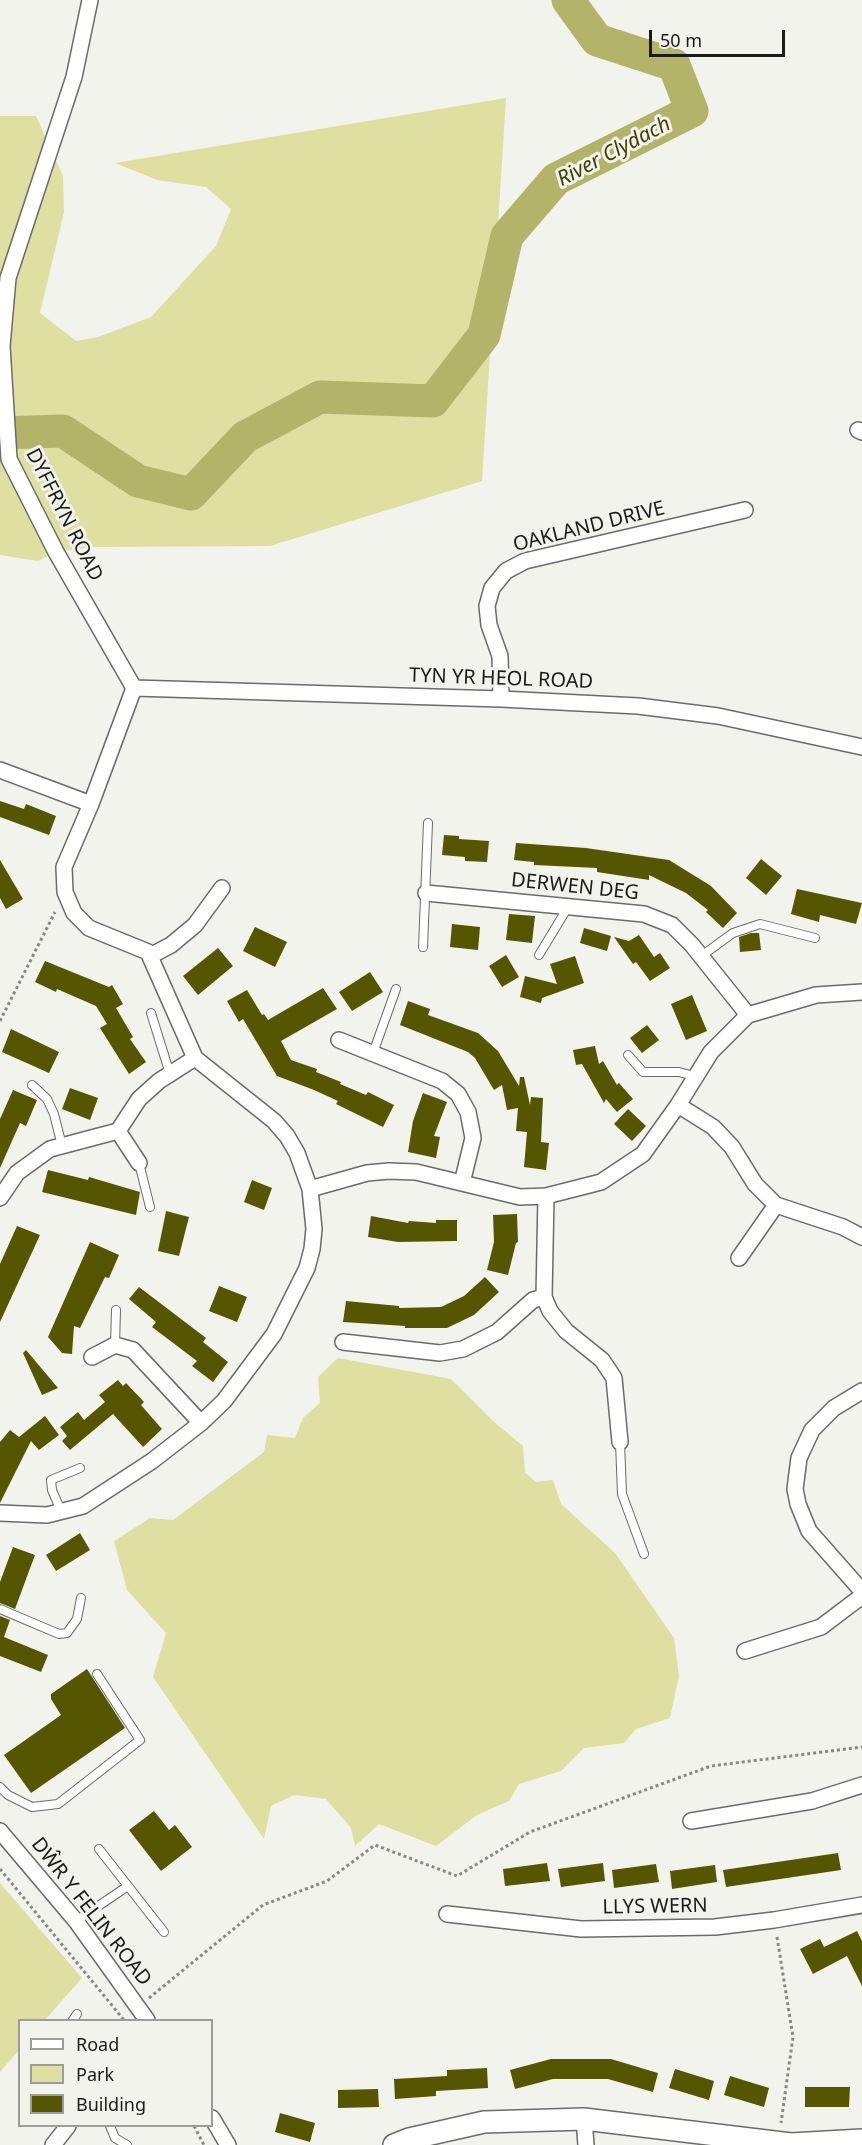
<!DOCTYPE html>
<meta charset="utf-8">
<style>
body{margin:0}
#map{position:relative;width:862px;height:2145px;overflow:hidden;background:#f2f3ed;font-family:"Noto Sans",sans-serif}
canvas{display:block}
.legend{position:absolute;left:18px;top:2019px;width:195px;height:108px;box-sizing:border-box;background:#f2f3ed;border:2px solid #9c9d98;margin:0;padding:8px 10px;list-style:none;font-size:18px;color:#1b1b19}
.legend li{display:flex;align-items:center;gap:12px;height:30px}
.legend b{width:30px;border:2px solid #9c9d98}
.scale{position:absolute;left:649px;top:30px;width:136px;height:27px;box-sizing:border-box;border:3px solid #1b1b19;border-top:0;padding-left:8px;font-size:18px;line-height:21px;white-space:nowrap;color:#1b1b19;-webkit-text-stroke:4px #f2f3ed;paint-order:stroke}
</style>
<div id="map">
<canvas width="862" height="2145"></canvas>
<ul class="legend">
<li><b style="height:8px;background:#fff"></b>Road</li>
<li><b style="height:16px;background:#dedfa0"></b>Park</li>
<li><b style="height:16px;background:#575600"></b>Building</li>
</ul>
<div class="scale">50 m</div>
</div>
<script>
const context = document.querySelector('canvas').getContext('2d');
context.lineJoin = 'round';
function fill(path, color) {
  context.fillStyle = color;
  context.fill(path, 'evenodd');
}
function poly(rows) {
  const path = new Path2D();
  for (const r of rows) {
    path.moveTo(r[0], r[1]);
    for (let i = 2; i < r.length; i += 2) path.lineTo(r[i], r[i + 1]);
  }
  return path;
}
function stroke(path, color, width, dash) {
  context.strokeStyle = color;
  context.lineWidth = width;
  context.lineCap = dash ? 'butt' : 'round';
  context.setLineDash(dash || []);
  context.stroke(path);
}
function drawText(font, color, halo, rows, align = 'center') {
  context.font = font + ' "Noto Sans",sans-serif';
  context.lineWidth = 6;
  context.setLineDash([]);
  context.textBaseline = 'middle';
  context.strokeStyle = halo;
  context.fillStyle = color;
  for (const [text, x, y, turn = 0] of rows) {
    context.save();
    context.translate(x, y);
    context.rotate((+turn || 0) * Math.PI / 180);
    context.textAlign = isNaN(turn) ? turn : align;
    if (halo) context.strokeText(text, 0, 0);
    context.fillText(text, 0, 0);
    context.restore();
  }
}
fill(poly([
 [506,98,482,481,270,546,95,547,56,552,38,561,0,555,0,116,36,116,63,176,64,212,40,313,76,341,98,337,151,317,216,246,231,209,206,187,157,180,115,163],
 [338,1358,451,1379,493,1421,523,1446,525,1473,536,1482,553,1480,561,1504,615,1553,674,1638,679,1676,670,1718,636,1729,624,1743,584,1748,561,1771,519,1784,509,1801,477,1815,436,1846,379,1824,355,1846,351,1828,326,1799,294,1795,271,1806,264,1839,153,1677,166,1633,127,1590,114,1541,150,1518,173,1520,264,1452,267,1435,295,1438,303,1418,320,1403,318,1377],
 [0,1883,82,1978,45,2020,20,2020,19,2050,0,2072]
]), '#dedfa0');
stroke(poly([
 [0,433,63,431,138,481,191,494,245,437,320,397,433,401,484,335,507,236,556,179,692,111,674,65,597,40,568,0]
]), '#b3b36a', 33);
fill(poly([
 [0,801,24,809,26,804,56,816,49,835,0,817],
 [444,835,459,836,459,839,489,841,487,862,465,861,465,857,442,855],
 [516,843,586,848,669,860,711,886,737,913,723,928,706,912,708,910,686,893,649,875,649,880,597,872,597,868,534,865,534,862,514,860],
 [761,859,782,876,766,895,746,878],
 [0,860,23,899,6,909,0,898],
 [797,889,862,903,856,924,820,915,819,922,791,914],
 [509,914,535,916,532,943,506,940],
 [452,924,480,927,478,950,450,947],
 [255,927,287,942,275,967,243,951],
 [584,928,611,936,607,951,580,943],
 [751,933,759,933,761,950,740,952,739,937],
 [639,935,654,957,660,953,670,968,650,981,636,962,633,964,614,937,629,941],
 [218,948,233,966,198,995,183,976],
 [506,955,519,977,502,987,489,966],
 [575,956,584,983,542,998,541,1003,520,997,525,976,557,984,550,964],
 [45,961,109,987,112,985,123,1004,116,1008,133,1037,130,1039,146,1062,129,1074,100,1028,107,1024,96,1006,57,989,56,992,35,982],
 [370,972,383,992,352,1011,339,992],
 [323,988,337,1009,281,1041,291,1060,317,1069,316,1072,341,1082,340,1084,366,1095,368,1092,394,1105,383,1127,336,1104,338,1101,314,1090,277,1076,243,1019,239,1022,227,1001,247,990,262,1015,264,1014,268,1020],
 [692,995,707,1031,686,1040,671,1004],
 [408,1001,430,1009,428,1015,478,1033,498,1051,519,1086,520,1077,524,1077,530,1105,531,1097,543,1098,541,1142,549,1143,546,1170,524,1167,527,1132,516,1131,518,1108,507,1110,502,1085,494,1090,475,1058,468,1052,400,1025],
 [647,1025,659,1040,642,1053,630,1038],
 [11,1029,59,1052,49,1073,2,1052],
 [595,1046,599,1064,603,1061,617,1085,619,1083,633,1099,617,1112,606,1099,604,1103,582,1064,576,1065,573,1050],
 [70,1088,98,1098,90,1120,62,1109],
 [13,1090,37,1100,26,1126,20,1123,0,1168,0,1119],
 [423,1093,447,1102,434,1136,440,1137,436,1158,408,1152,413,1121],
 [628,1109,646,1126,632,1141,614,1124],
 [48,1170,88,1180,89,1177,140,1192,136,1215,42,1192],
 [252,1180,272,1188,264,1210,244,1202],
 [166,1211,189,1217,179,1256,158,1251],
 [517,1214,518,1242,516,1243,508,1275,487,1270,494,1242,493,1215],
 [371,1216,408,1223,409,1221,436,1223,436,1220,457,1220,457,1241,398,1242,368,1237],
 [17,1226,40,1235,0,1322,0,1264],
 [90,1242,119,1255,109,1278,105,1277,80,1328,74,1326,72,1354,62,1353,48,1337],
 [485,1277,499,1292,474,1315,447,1328,405,1328,405,1326,343,1322,346,1301,399,1306,399,1308,441,1307,464,1296],
 [219,1286,247,1297,237,1322,209,1311],
 [139,1287,206,1338,203,1342,228,1362,213,1382,192,1366,197,1361,152,1327,156,1322,129,1299],
 [26,1350,58,1388,42,1395,23,1353],
 [118,1380,123,1386,126,1383,144,1402,141,1405,162,1429,143,1447,113,1414,70,1450,62,1441,67,1436,60,1427,78,1412,84,1420,105,1402,99,1395],
 [45,1416,59,1435,39,1450,31,1441,0,1503,0,1442,10,1430,19,1437],
 [80,1533,90,1550,56,1571,46,1555],
 [13,1547,35,1555,15,1609,0,1603,0,1582],
 [0,1616,10,1620,4,1637,48,1655,41,1672,0,1656],
 [87,1669,125,1728,31,1793,4,1755,61,1715,51,1699,51,1694],
 [154,1811,169,1830,175,1825,192,1847,161,1871,129,1830],
 [838,1853,841,1870,726,1887,723,1870],
 [547,1863,550,1881,505,1886,503,1869],
 [603,1863,605,1881,561,1887,558,1869],
 [656,1864,659,1882,614,1888,612,1870],
 [715,1865,717,1882,672,1889,670,1871],
 [857,1931,862,1941,862,1986,847,1956,813,1974,800,1949,820,1939,824,1947],
 [551,2059,611,2059,658,2073,653,2092,608,2079,553,2079,515,2089,510,2070],
 [487,2068,488,2088,436,2091,436,2096,395,2099,394,2079,447,2076,447,2070],
 [675,2069,714,2081,709,2100,669,2088],
 [730,2076,769,2088,764,2107,724,2095],
 [805,2087,850,2087,849,2107,805,2107],
 [378,2089,379,2107,338,2108,338,2090],
 [280,2113,315,2123,310,2142,275,2132]
]), '#575600');
const lane = poly([
 [423,947,428,823],
 [539,955,568,907],
 [700,957,733,933,760,924,815,938],
 [151,1013,170,1074],
 [373,1053,396,989],
 [628,1055,643,1072,679,1072,694,1076],
 [32,1085,47,1099,54,1114,62,1146],
 [139,1163,150,1207],
 [115,1345,116,1310],
 [620,1442,622,1494,644,1554],
 [61,1511,52,1490,51,1480,80,1468],
 [0,1609,59,1634,67,1633,77,1619,81,1598],
 [0,1787,8,1795,32,1807,58,1804,140,1740,97,1674],
 [128,1886,164,1932],
 [76,1921,128,1886,99,1849],
 [73,2020,77,2014],
 [110,2126,115,2138,127,2145]
]);
const street = poly([
 [90,0,74,77,8,278,2,346,9,459,56,552,134,688],
 [858,430,862,432],
 [134,688,501,699,638,706,718,716,862,747],
 [501,699,500,656,489,625,487,606,492,588,506,571,525,561,745,510],
 [0,770,91,804],
 [426,893,644,914,672,925,692,945,748,1015],
 [150,956,171,945,195,925,222,888],
 [339,1040,442,1081,458,1094,468,1112,473,1138,462,1183],
 [678,1105,713,1127,732,1147,755,1184,776,1205,843,1227,862,1237],
 [118,1131,139,1163],
 [310,1189,367,1173,389,1171,416,1172,520,1197,546,1196,601,1182,643,1154,678,1105,711,1052,748,1015,816,995,862,992],
 [546,1196,544,1297,550,1311,566,1331,602,1360,614,1378,620,1442],
 [0,1198,17,1173,50,1149,118,1131,139,1099,159,1081,195,1058],
 [739,1258,776,1205],
 [343,1342,440,1353,463,1349,497,1332,533,1300,544,1297],
 [92,1357,115,1345,133,1350,201,1423],
 [862,1391,834,1408,812,1430,799,1458,795,1489,798,1504,809,1531,862,1591],
 [0,1513,47,1515,83,1506,152,1461,201,1423,224,1401,274,1334,307,1268,312,1249,314,1229,310,1189,297,1153,287,1136,274,1121,195,1058,148,952,89,928,74,913,65,892,64,867,91,804,134,688],
 [745,1651,821,1627,862,1596],
 [691,1821,812,1801,862,1785],
 [0,1831,76,1921,147,2020],
 [447,1914,581,1929,715,1927,774,1920,862,1905],
 [212,2118,228,2145],
 [584,2119,586,2145],
 [53,2145,68,2126]
]);
const secondary = poly([
 [394,2145,409,2139,484,2122,584,2119,791,2144,862,2140]
]);
stroke(lane, '#6b6c67', 10);
stroke(street, '#6b6c67', 18);
stroke(secondary, '#6b6c67', 24);
stroke(poly([
 [0,1021,55,912],
 [0,1869,124,2020],
 [777,1937,793,2037,781,2123],
 [149,1998,263,1905,327,1881,375,1845,457,1876,530,1832,711,1766,862,1747],
 [194,2126,204,2145]
]), '#888985', 3, [3, 3]);
stroke(lane, '#fff', 8);
stroke(street, '#fff', 15);
stroke(secondary, '#fff', 21);
drawText('20px', '#1b1b19', '#f2f3ed', [
 ["DYFFRYN ROAD",64,515,63],
 ["OAKLAND DRIVE",589,527,-14],
 ["TYN YR HEOL ROAD",501,679,2],
 ["DERWEN DEG",575,887,6],
 ["LLYS WERN",655,1907,-1],
 ["DŴR Y FELIN ROAD",91,1912,52]
]);
drawText('italic 21px', '#424105', '#f2f3ed', [
 ["River Clydach",614,152,-28]
]);
</script>
